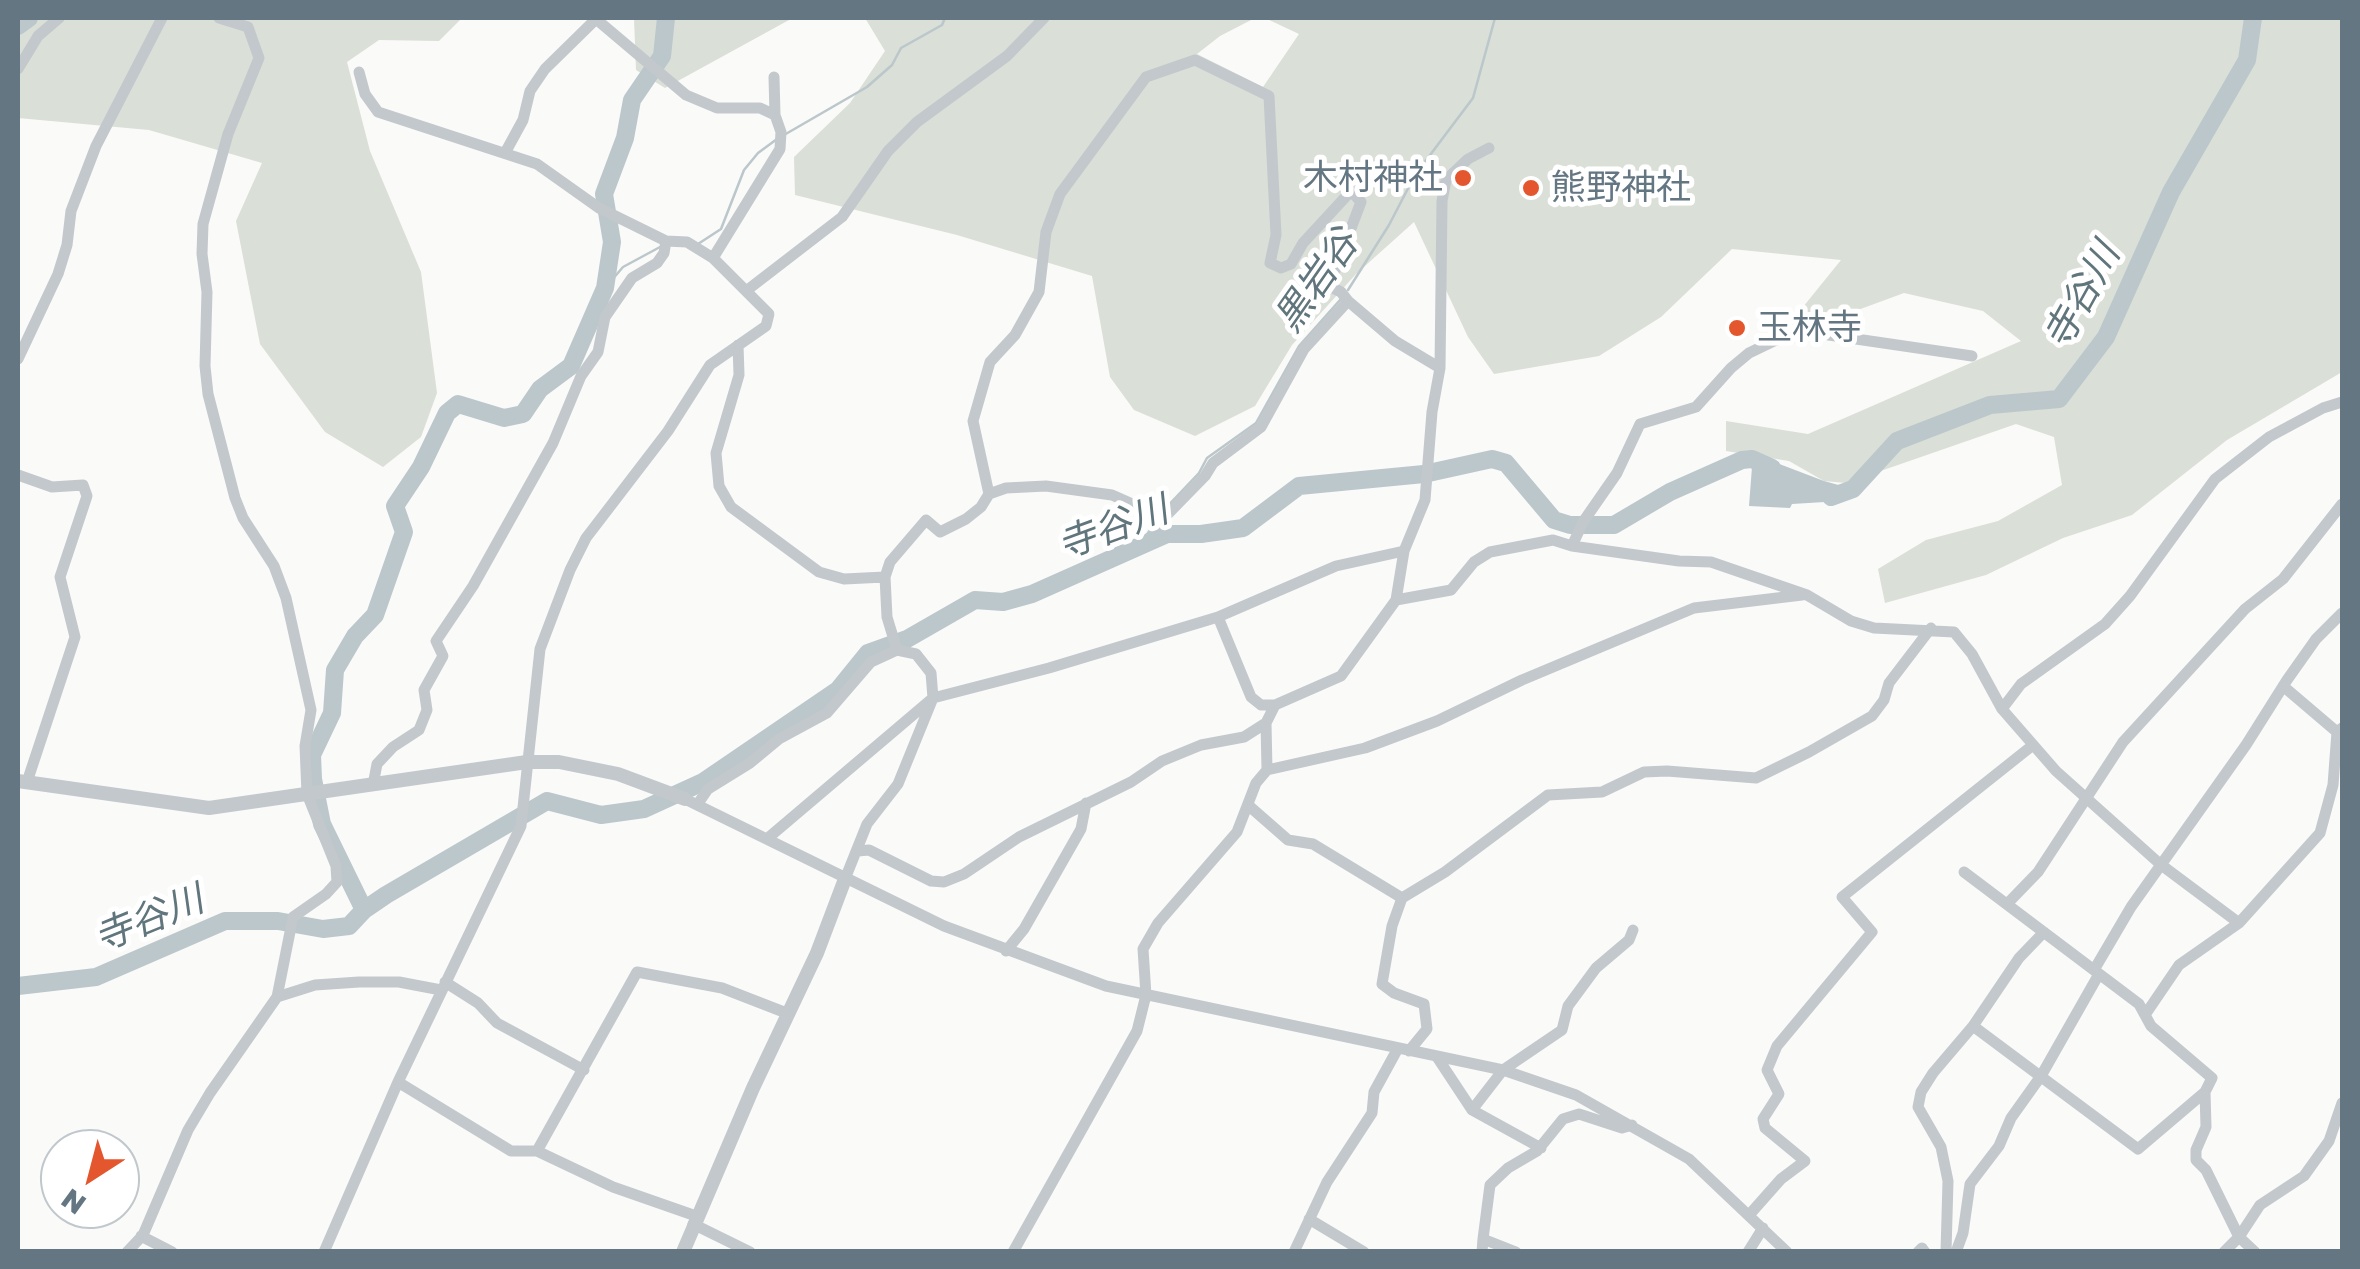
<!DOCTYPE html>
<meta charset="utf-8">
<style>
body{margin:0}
#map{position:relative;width:2360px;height:1269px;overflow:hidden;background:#fafaf8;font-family:"Golos Text",sans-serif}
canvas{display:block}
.frame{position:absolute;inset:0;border:20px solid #657683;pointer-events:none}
.north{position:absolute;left:40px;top:1129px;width:100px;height:100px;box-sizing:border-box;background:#fff;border:2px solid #c1c8cd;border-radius:50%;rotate:216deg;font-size:28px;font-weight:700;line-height:40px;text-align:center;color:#657683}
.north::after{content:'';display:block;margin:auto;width:35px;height:45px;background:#e4572e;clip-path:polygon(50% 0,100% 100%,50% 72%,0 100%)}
</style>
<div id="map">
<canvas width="2360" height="1269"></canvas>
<div class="frame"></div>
<div class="north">N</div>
</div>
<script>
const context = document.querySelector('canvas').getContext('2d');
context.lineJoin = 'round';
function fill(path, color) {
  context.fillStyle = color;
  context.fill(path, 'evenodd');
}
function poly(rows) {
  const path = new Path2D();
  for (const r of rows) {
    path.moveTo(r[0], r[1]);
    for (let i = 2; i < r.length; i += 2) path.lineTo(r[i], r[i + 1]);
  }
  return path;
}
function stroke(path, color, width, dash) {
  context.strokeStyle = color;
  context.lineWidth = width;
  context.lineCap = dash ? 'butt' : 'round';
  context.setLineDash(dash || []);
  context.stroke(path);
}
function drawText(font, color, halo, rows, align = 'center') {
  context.font = font + ' "Golos Text","Noto Sans JP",sans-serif';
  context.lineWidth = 10;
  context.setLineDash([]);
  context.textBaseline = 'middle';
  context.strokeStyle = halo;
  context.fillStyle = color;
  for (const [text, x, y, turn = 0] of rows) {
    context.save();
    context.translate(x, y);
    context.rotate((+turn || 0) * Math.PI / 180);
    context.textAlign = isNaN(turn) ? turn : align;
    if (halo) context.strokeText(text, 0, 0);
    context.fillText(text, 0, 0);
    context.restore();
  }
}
fill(poly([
 [18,18,462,18,439,41,379,40,347,62,370,151,421,272,437,393,421,437,383,467,325,432,260,344,236,221,262,163,149,130,18,118],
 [634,18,807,18,789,20,665,88,636,70],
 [865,18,1255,18,1220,36,1197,54,1263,87,1299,34,1265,18,2342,18,2342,372,2227,440,2132,515,2063,538,1986,575,1885,603,1878,569,1926,540,1998,521,2062,485,2054,437,2016,424,1846,483,1824,481,1789,461,1726,451,1726,421,1808,434,2021,341,1983,311,1904,293,1798,332,1786,328,1841,260,1732,249,1661,317,1599,356,1494,374,1468,337,1414,222,1356,274,1292,345,1255,406,1195,436,1134,410,1110,377,1092,276,957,235,795,195,794,157,850,103,885,51]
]), '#dadfd7');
fill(poly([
 [1753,454,1824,481,1853,489,1841,501,1792,504,1790,508,1749,506]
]), '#bbc7cb');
stroke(poly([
 [784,135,867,87,892,65,901,48,942,25,945,18],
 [698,244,721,229,744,170,758,153,777,139],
 [605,288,623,267,660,247],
 [1348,290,1389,225,1415,175,1473,98,1495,18],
 [1161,513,1199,473,1207,458,1256,423,1299,346,1340,300],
 [1139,546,1157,520]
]), '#bbc7cb', 2.5);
stroke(poly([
 [18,26,29,18],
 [1831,497,1853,489,1897,441,1990,405,2059,399,2106,337,2171,192,2247,60,2253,18],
 [364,910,322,824,313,779,312,755,332,713,335,670,355,636,375,615,404,532,395,506,421,467,447,413,458,404,504,418,523,414,540,389,571,366,605,288,612,242,604,194,625,138,632,100,662,56,666,18],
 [18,986,96,977,225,921,278,921,323,929,349,926,364,910,386,895,547,801,601,815,644,809,703,782,838,690,868,653,907,639,975,600,1003,602,1032,594,1167,534,1201,534,1243,528,1299,486,1424,474,1492,459,1506,463,1554,520,1570,525,1614,525,1670,492,1742,460,1752,459,1772,468]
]), '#bbc7cb', 18);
stroke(poly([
 [18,69,38,36,59,18],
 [359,72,365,94,378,112,537,164,599,208,666,241,687,242,713,258],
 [505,153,523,120,530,91,545,69,596,19,686,95,717,108,760,108,775,115],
 [746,291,842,217,888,151,917,122,1007,56,1044,18],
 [738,345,739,375,716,453,719,486,731,507,819,572,844,579,885,577],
 [18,359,58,274,67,245,71,211,96,146,162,18],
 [18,475,52,487,83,485,87,496,60,577,75,637,27,782],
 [989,494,1006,488,1046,486,1112,495,1164,518,1205,476,1213,463,1261,427,1304,349,1348,301],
 [1572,546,1583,522,1617,473,1640,424,1696,407,1731,368,1749,353,1776,340,1822,334,1972,356],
 [1396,600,1451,590,1474,562,1490,552,1553,540,1572,546,1679,561,1711,562,1807,595,1851,621,1874,628,1954,632,1972,654,2002,709,2056,771,2160,864,2239,923],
 [1218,617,1251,697,1261,705,1275,705],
 [897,650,887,617,885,577,890,562,926,520,940,532,966,519,981,507,989,494,973,421,990,362,1015,335,1039,292,1046,232,1060,194,1146,77,1195,60,1269,96,1276,235,1270,263,1281,268,1291,264,1303,243,1351,191,1361,202,1329,286,1341,292,1348,301,1395,341,1440,368],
 [2283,686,2337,732],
 [2002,709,2021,684,2105,624,2130,596,2215,479,2269,437,2323,408,2342,402],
 [1267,770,1365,748,1437,721,1522,680,1694,608,1802,595],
 [373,785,377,764,393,747,419,730,427,710,424,690,443,656,436,641,473,586,553,443,581,376,598,352,605,317,632,278,657,263,664,253,666,241],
 [685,799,944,926,1106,986,1503,1070,1576,1095,1689,1159,1787,1252],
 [697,805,708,789,750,763,779,739,827,713,871,662,897,650,916,654,931,673,933,698,898,784,867,824,845,879],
 [1248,805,1288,840,1313,844,1402,898],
 [768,838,933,698,1049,668,1218,617,1336,566,1404,551],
 [858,851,869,850,931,881,944,882,964,874,1019,837,1131,782,1162,761,1201,745,1244,737,1266,723,1275,705,1341,676,1396,600,1404,551,1425,500,1432,412,1440,368,1442,201,1446,180,1468,159,1489,148],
 [1964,872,2139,1004,2151,1026,2212,1078,2205,1092,2206,1127,2196,1150,2196,1160,2206,1170,2239,1237,2255,1252],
 [2007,904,2038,872,2123,742,2245,609,2283,579,2342,504],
 [1006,951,1024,929,1081,829,1086,803],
 [2094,970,2131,907,2246,745,2287,680,2316,639,2342,613],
 [445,982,478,1003,497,1023,584,1070],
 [277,997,315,985,359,982,399,982,441,990],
 [2145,1015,2179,965,2239,923,2320,833,2333,785,2337,732,2342,728],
 [1973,1026,2138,1149,2205,1092],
 [1409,1051,1427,1029,1424,1004,1394,993,1382,984,1392,926,1402,898,1445,872,1548,795,1602,792,1644,772,1667,771,1756,778,1809,752,1872,716,1884,700,1889,683,1931,628],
 [1437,1057,1472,1110,1541,1148],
 [398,1082,511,1151,537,1151,613,1187,696,1216],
 [1472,1110,1503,1070,1562,1030,1568,1006,1596,968,1629,940,1633,930],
 [537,1151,637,972,722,988,789,1014],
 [1750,1214,1781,1179,1805,1161,1765,1128,1763,1119,1779,1094,1767,1070,1777,1046,1872,932,1842,897,2033,745],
 [1309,1219,1364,1252],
 [693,1224,750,1252],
 [141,1236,172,1252],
 [1483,1239,1490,1185,1508,1168,1537,1151,1563,1119,1579,1114,1622,1128,1632,1125],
 [127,1252,143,1235,188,1130,210,1093,277,997,293,917,326,894,337,882,336,866,307,794,305,746,311,710,286,598,274,566,243,518,235,498,208,394,205,366,207,292,202,254,203,224,228,134,259,58,248,27,219,18],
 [324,1252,398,1082,521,826,540,649,570,570,586,538,668,431,710,365,766,326,769,314,713,258,780,149,781,132,775,115,774,77],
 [1013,1252,1137,1031,1146,995,1143,949,1158,923,1237,832,1256,783,1267,770,1266,723],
 [1294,1252,1327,1182,1372,1113,1374,1092,1397,1050],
 [1482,1252,1483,1239,1516,1252],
 [1748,1252,1763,1228],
 [1918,1252,1922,1248,1925,1252],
 [1946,1252,1948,1181,1941,1147,1918,1107,1921,1092,1933,1073,1973,1026,2019,958,2044,932],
 [1956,1252,1963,1233,1970,1184,1999,1146,2011,1118,2041,1076,2099,974],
 [2224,1252,2239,1237,2260,1205,2304,1176,2329,1141,2342,1103]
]), '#c3c8cc', 11);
stroke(poly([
 [18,781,209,808,527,762,559,762,618,774,685,799],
 [683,1252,753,1088,817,953,845,879]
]), '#c3c8cc', 14);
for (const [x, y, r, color] of [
 [1463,178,10,"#e4572e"],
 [1531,188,10,"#e4572e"],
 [1737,328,10,"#e4572e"]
]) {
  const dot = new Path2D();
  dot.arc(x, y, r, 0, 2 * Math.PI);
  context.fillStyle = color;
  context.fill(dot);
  stroke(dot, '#fff', 4);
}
drawText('35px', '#657683', '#fff', [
 ["木村神社",1443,178,"right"],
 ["熊野神社",1551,188],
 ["玉林寺",1757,328]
], 'left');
drawText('italic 38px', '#60757c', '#fff', [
 ["黒岩谷",1317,281,-55],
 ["寺谷川",2082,296,-61],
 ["寺谷川",1113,528,-20],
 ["寺谷川",149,919,-22]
]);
</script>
